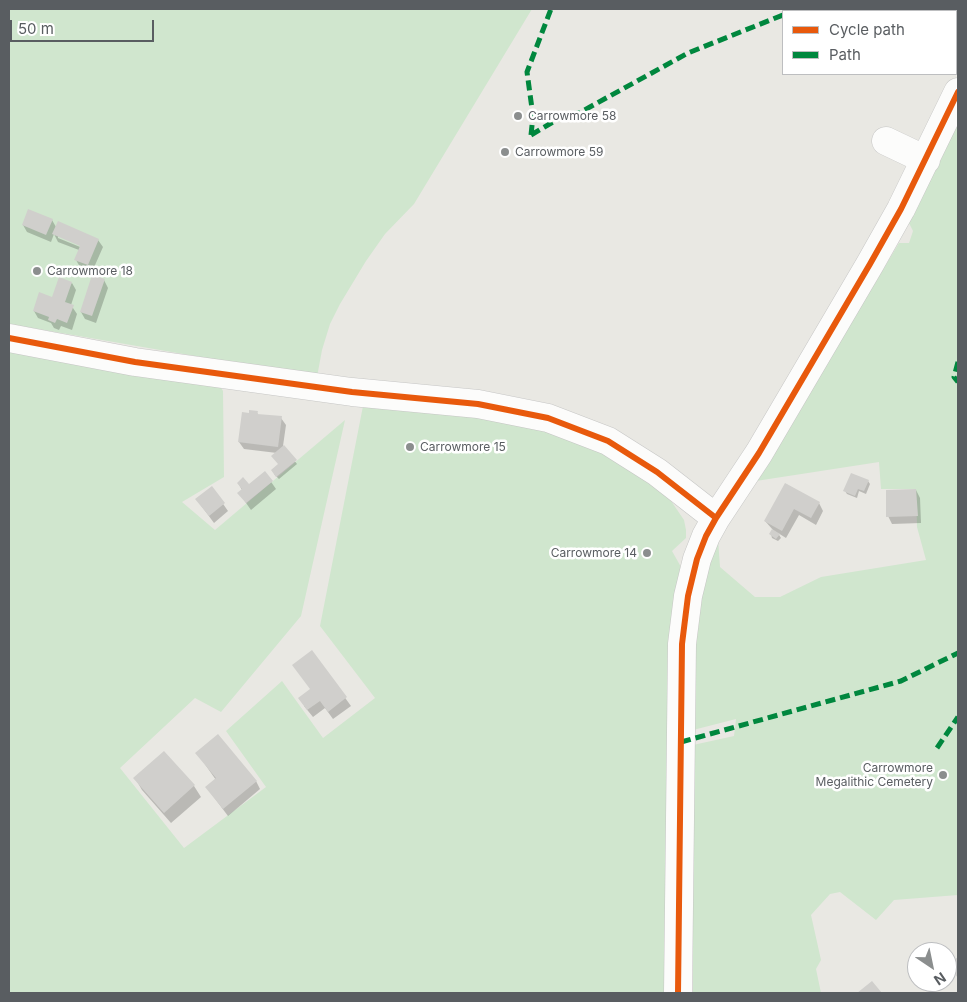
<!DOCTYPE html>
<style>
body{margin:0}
#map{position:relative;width:967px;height:1002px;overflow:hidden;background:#e9e8e3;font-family:Inter,sans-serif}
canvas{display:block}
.frame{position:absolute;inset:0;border:10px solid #595d61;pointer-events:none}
.legend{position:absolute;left:782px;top:10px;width:175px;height:65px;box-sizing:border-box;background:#fff;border:1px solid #bdbec0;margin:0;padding:6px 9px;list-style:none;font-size:15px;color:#595d61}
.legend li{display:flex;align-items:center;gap:10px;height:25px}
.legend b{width:25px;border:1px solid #bdbec0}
.north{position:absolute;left:907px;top:942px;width:50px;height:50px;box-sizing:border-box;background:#fff;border:1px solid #bdbec0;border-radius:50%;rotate:146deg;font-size:14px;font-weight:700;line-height:20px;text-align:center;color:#595d61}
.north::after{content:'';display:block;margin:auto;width:18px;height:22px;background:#8b8e8e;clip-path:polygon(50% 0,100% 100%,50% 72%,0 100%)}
.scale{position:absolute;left:10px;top:20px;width:144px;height:22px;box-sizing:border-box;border:2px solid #595d61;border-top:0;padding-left:6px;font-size:15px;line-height:18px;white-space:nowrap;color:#595d61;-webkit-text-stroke:4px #fff;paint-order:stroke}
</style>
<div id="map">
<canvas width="967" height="1002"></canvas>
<div class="frame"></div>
<ul class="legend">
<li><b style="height:6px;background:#e8590c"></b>Cycle path</li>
<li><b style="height:6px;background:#00873e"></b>Path</li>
</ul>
<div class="north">N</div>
<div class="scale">50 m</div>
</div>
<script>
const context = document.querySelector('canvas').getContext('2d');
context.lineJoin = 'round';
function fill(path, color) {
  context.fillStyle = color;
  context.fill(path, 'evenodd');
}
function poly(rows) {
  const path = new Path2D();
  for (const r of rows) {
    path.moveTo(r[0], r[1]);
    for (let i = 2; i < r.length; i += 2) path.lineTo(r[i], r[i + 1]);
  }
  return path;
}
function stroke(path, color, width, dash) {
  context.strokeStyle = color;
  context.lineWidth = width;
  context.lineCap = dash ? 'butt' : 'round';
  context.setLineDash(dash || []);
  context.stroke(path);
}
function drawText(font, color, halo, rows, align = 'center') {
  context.font = font + ' Inter,sans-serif';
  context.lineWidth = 5;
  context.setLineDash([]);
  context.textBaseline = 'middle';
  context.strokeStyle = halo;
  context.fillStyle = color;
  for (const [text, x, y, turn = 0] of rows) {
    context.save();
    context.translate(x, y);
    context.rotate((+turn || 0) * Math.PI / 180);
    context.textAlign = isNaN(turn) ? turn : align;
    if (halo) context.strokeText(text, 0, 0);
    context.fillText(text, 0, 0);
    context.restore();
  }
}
fill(poly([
 [9,9,532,9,414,204,385,234,366,261,340,304,330,324,322,350,317,377,9,324],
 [958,123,958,895,894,900,876,920,840,892,830,894,811,915,821,960,816,969,821,993,693,993,693,745,734,736,736,719,693,730,696,607,718,539,720,567,755,597,780,597,821,577,926,560,917,527,916,489,881,489,879,462,756,481,899,243,909,243,913,231,909,223],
 [9,349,220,386,223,391,224,477,182,502,215,530,345,420,301,616,221,712,195,698,120,768,184,848,266,787,226,731,282,681,323,738,375,698,320,626,363,406,443,411,526,426,573,440,613,457,667,495,684,520,686,530,686,538,672,551,681,567,666,993,9,993]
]), '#d0e6ce');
fill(poly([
 [921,9,949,9,951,11,923,11],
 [52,220,56,227,98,240,103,247,92,272,80,267,76,260,79,250,58,242,54,234,51,242,27,232,23,225],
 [58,235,86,247,85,249,58,238],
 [104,280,108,288,96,323,85,319,81,312],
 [72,283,76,290,71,305,77,314,72,330,61,326,59,330,54,328,51,323,38,318,34,311],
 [257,412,258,415,281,418,286,425,283,446,297,464,279,479,274,474,279,465,277,453,244,449,239,442,250,414],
 [265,473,276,489,251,510,239,493,242,490,238,483,248,486],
 [868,481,870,484,866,494,859,491,857,498,847,494,845,491],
 [786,484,819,503,823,511,816,525,799,515,786,538,778,533,781,538,778,541,772,538,771,534,773,530,765,521],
 [212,488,228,511,214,523,197,500],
 [916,490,920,498,921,523,892,524,888,516],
 [312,652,351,706,333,719,325,708,313,717,304,706,311,690],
 [197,753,256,781,260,789,228,816,207,788,216,780],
 [135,778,194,786,201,797,171,823,142,790]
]), '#0003');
fill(poly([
 [922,9,949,9,947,11,927,11],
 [28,209,53,219,46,235,22,225],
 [58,221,99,239,88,265,74,260,80,246,52,234],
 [92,275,105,279,92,316,80,312],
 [59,277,72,282,65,302,74,305,67,323,57,319,55,323,48,320,49,317,33,311,39,292,52,297],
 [249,410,258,411,257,414,282,416,278,447,238,442,242,412,249,413],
 [284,445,297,460,276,477,271,470,278,464,271,456],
 [265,471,273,481,246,503,237,493,242,489,237,483,243,477,249,484],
 [851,473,869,480,864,491,858,489,855,496,843,491],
 [785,483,820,502,811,518,794,509,782,531,764,521],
 [212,486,225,503,209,516,195,499],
 [916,489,918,516,886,517,886,490],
 [772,529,780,534,776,539,769,534],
 [312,650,347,697,328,712,320,701,307,710,298,698,310,689,292,665],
 [218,734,257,781,223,809,205,787,216,778,195,753],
 [164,751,195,785,164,813,133,778],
 [958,957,958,978,947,965],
 [872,981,882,993,857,993]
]), '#d0cfcc');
const minor = poly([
 [886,141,926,160],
 [9,338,135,362,352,392,478,404,548,418,608,441,657,472,716,518],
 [678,993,682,644,688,596,697,559,706,536,716,518,759,453,870,264,901,209,958,92]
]);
stroke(minor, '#c6c6c5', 29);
stroke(poly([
 [956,16,958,9],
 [956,20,958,21]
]), '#c4cac7', 3, [5, 2.5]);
stroke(minor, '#fcfcfb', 28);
stroke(poly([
 [793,11,800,9],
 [531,135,563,116,579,113,688,53,783,15],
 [531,135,533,116,527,72,551,9],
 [958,362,954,377,958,382],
 [681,742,901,681,958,653],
 [937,748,958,717]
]), '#00873e', 5, [10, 5]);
stroke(poly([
 [9,338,135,362,352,392,478,404,548,418,608,441,657,472,716,518],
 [678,993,682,644,688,596,697,559,706,536,716,518,759,453,870,264,901,209,958,92]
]), '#e8590c', 6);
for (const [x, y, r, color] of [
 [518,116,5,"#8b8e8e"],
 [505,152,5,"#8b8e8e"],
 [37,271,5,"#8b8e8e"],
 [410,447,5,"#8b8e8e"],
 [647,553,5,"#8b8e8e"],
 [943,775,5,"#8b8e8e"]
]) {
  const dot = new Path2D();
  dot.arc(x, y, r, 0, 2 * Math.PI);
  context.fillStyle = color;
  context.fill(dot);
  stroke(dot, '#fff', 2);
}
drawText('12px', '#595d61', '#fff', [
 ["Carrowmore 58",528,116],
 ["Carrowmore 59",515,152],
 ["Carrowmore 18",47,271],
 ["Carrowmore 15",420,447],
 ["Carrowmore 14",637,553,"right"],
 ["Carrowmore",933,768,"right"],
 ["Megalithic Cemetery",933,782,"right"]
], 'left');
</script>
